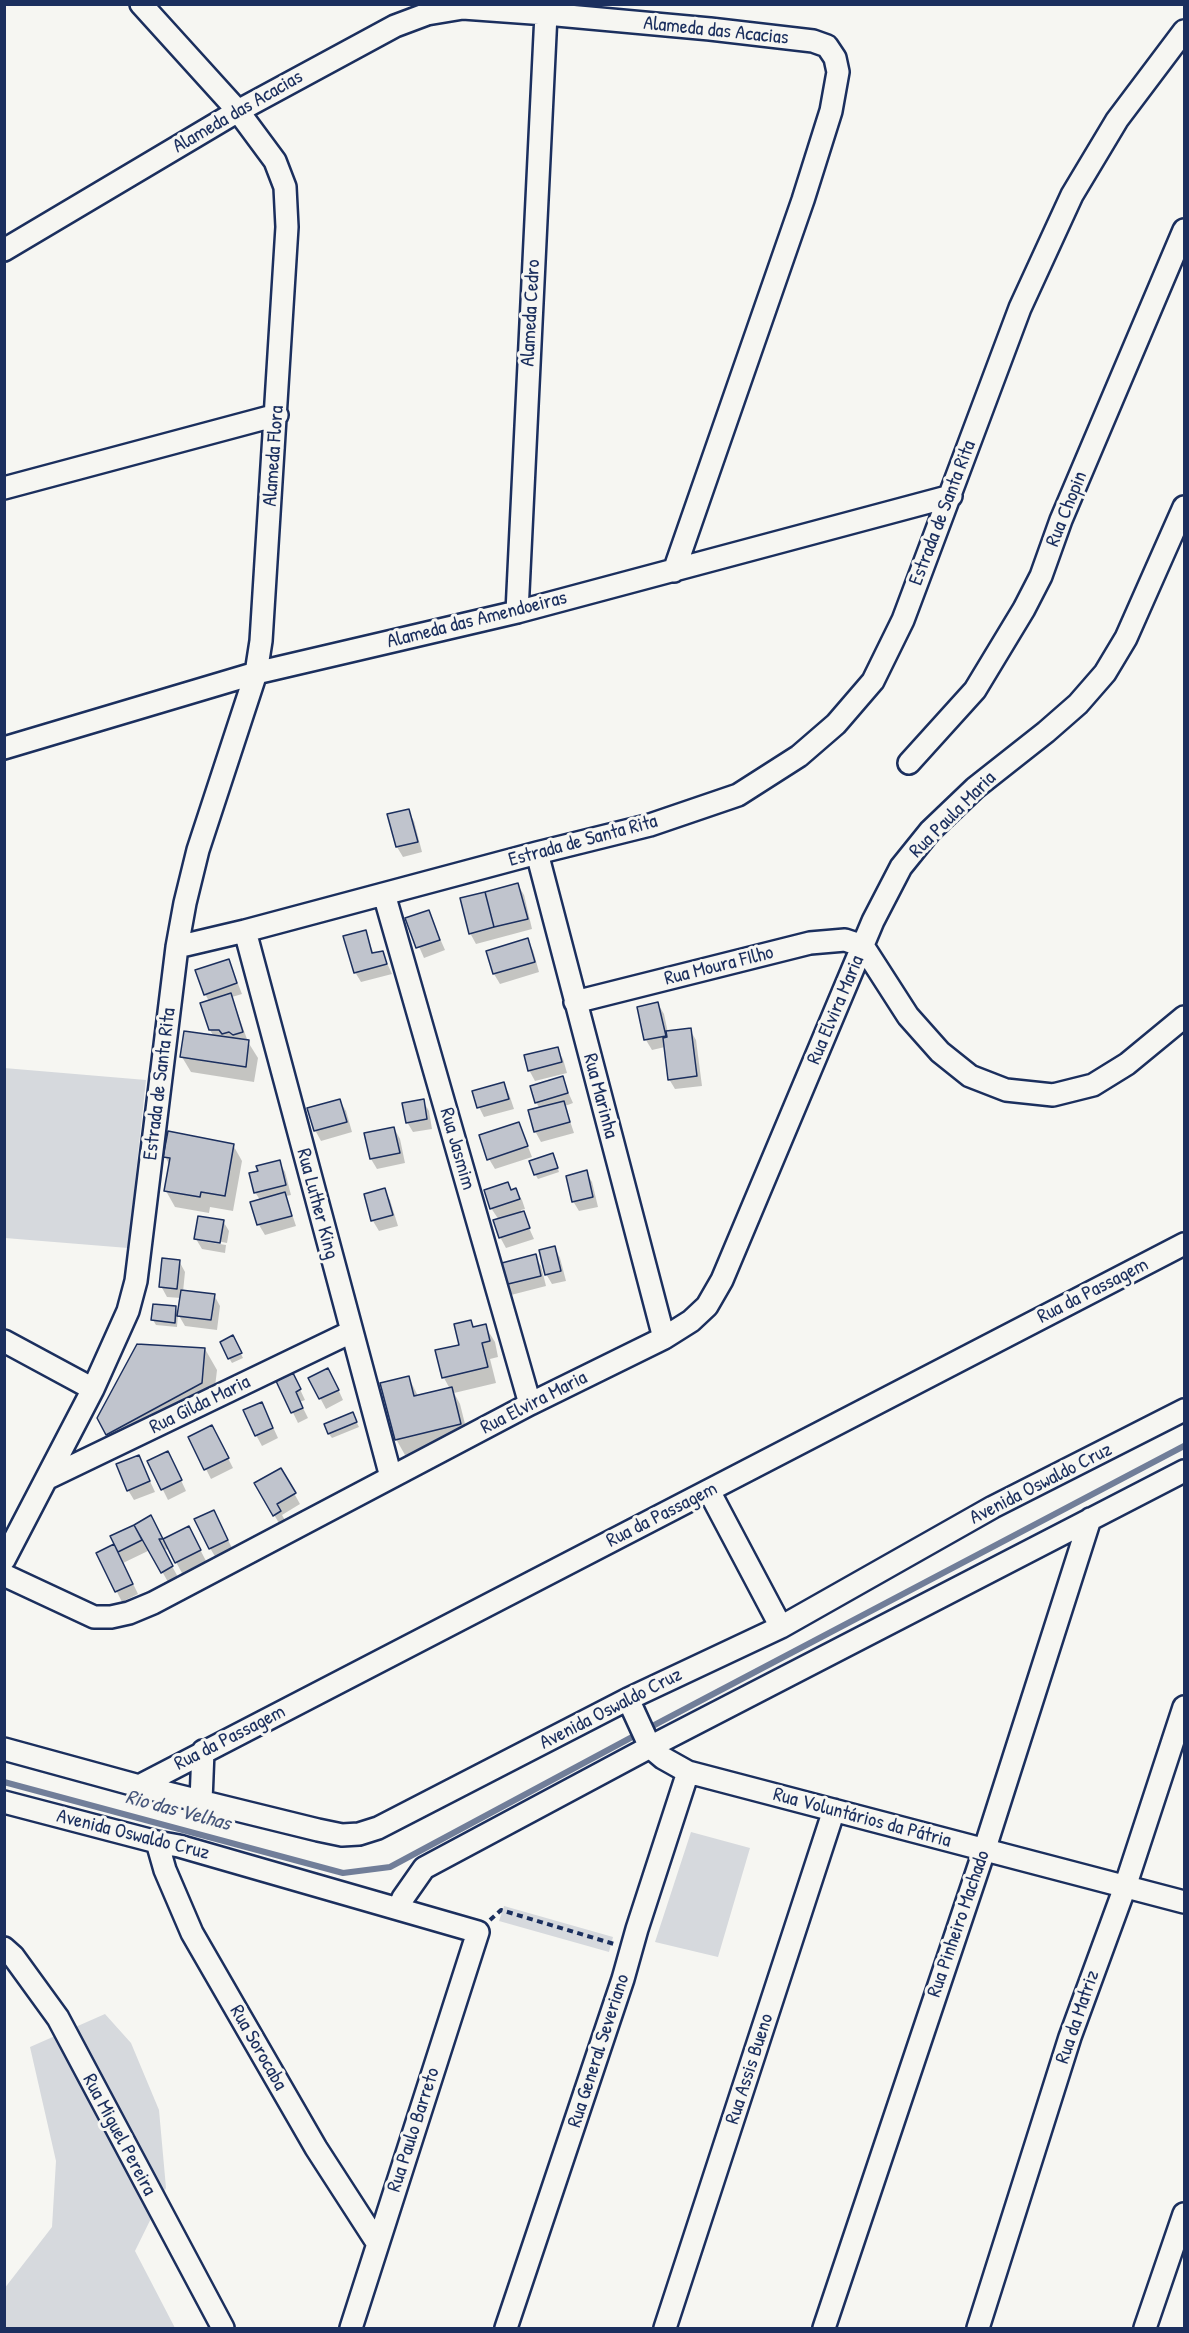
<!DOCTYPE html>
<meta charset="utf-8">
<style>
body{margin:0}
#map{position:relative;width:1189px;height:2333px;overflow:hidden;background:#f6f6f2;font-family:"Patrick Hand",sans-serif}
canvas{display:block}
.frame{position:absolute;inset:0;border:6px solid #1b2f5e;pointer-events:none}
</style>
<div id="map">
<canvas width="1189" height="2333"></canvas>
<div class="frame"></div>
</div>
<script>
const context = document.querySelector('canvas').getContext('2d');
context.lineJoin = 'round';
function fill(path, color) {
  context.fillStyle = color;
  context.fill(path, 'evenodd');
}
function poly(rows) {
  const path = new Path2D();
  for (const r of rows) {
    path.moveTo(r[0], r[1]);
    for (let i = 2; i < r.length; i += 2) path.lineTo(r[i], r[i + 1]);
  }
  return path;
}
function stroke(path, color, width, dash) {
  context.strokeStyle = color;
  context.lineWidth = width;
  context.lineCap = dash ? 'butt' : 'round';
  context.setLineDash(dash || []);
  context.stroke(path);
}
function drawText(font, color, halo, rows, align = 'center') {
  context.font = font + ' "Patrick Hand",sans-serif';
  context.lineWidth = 6;
  context.setLineDash([]);
  context.textBaseline = 'middle';
  context.strokeStyle = halo;
  context.fillStyle = color;
  for (const [text, x, y, turn = 0] of rows) {
    context.save();
    context.translate(x, y);
    context.rotate((+turn || 0) * Math.PI / 180);
    context.textAlign = isNaN(turn) ? turn : align;
    if (halo) context.strokeText(text, 0, 0);
    context.fillText(text, 0, 0);
    context.restore();
  }
}
fill(poly([
 [4,1068,146,1080,128,1248,5,1238],
 [691,1832,750,1848,718,1957,655,1942],
 [504,1906,613,1937,609,1952,499,1921],
 [105,2014,131,2043,159,2110,166,2188,135,2251,175,2328,5,2328,4,2289,52,2227,56,2161,30,2047]
]), '#d6d9dd');
fill(poly([
 [408,811,414,821,422,852,403,857,397,847,389,815],
 [518,885,524,895,532,929,476,944,470,933],
 [428,911,445,950,424,958,407,919],
 [365,932,374,954,382,952,392,974,361,982,355,972],
 [527,940,533,950,539,972,500,984,494,974,488,952],
 [229,961,242,994,232,997,248,1042,258,1058,254,1082,191,1072,182,1057,214,1037,210,1030,209,1001,205,994],
 [658,1004,664,1014,668,1033,690,1030,696,1040,702,1086,675,1089,669,1079,665,1047,652,1050,646,1040,639,1008],
 [557,1049,563,1059,567,1073,535,1081,529,1070],
 [562,1078,573,1103,565,1106,574,1133,541,1142,535,1131,540,1109,536,1102],
 [503,1084,509,1094,514,1109,484,1117,479,1107],
 [340,1101,346,1111,352,1132,321,1141,315,1130],
 [423,1101,429,1111,432,1129,413,1132,407,1122],
 [519,1124,532,1157,495,1169,489,1159],
 [394,1128,400,1139,405,1163,377,1169,371,1159],
 [233,1145,242,1161,233,1211,210,1207,209,1213,175,1207,166,1191,170,1166,165,1156],
 [555,1160,559,1172,538,1179,535,1174],
 [279,1161,285,1172,291,1195,286,1196,296,1226,265,1235,259,1225,252,1203,260,1200,255,1192,260,1172],
 [586,1172,592,1182,598,1207,579,1211,573,1201],
 [508,1183,512,1191,516,1190,522,1200,525,1209,521,1210,534,1239,506,1248,500,1237,499,1220,491,1208],
 [384,1190,390,1200,398,1226,379,1231,373,1221,366,1195],
 [223,1221,229,1231,227,1243,201,1238,201,1241,226,1245,225,1253,202,1249,196,1239],
 [555,1248,560,1258,566,1281,552,1284,546,1274],
 [535,1256,541,1266,546,1286,511,1295,505,1285],
 [179,1261,185,1272,183,1292,214,1295,220,1306,217,1330,185,1326,178,1314,177,1327,156,1325,153,1320,175,1307,179,1314,181,1298,167,1297,161,1286],
 [470,1322,474,1328,485,1326,495,1342,498,1357,490,1359,496,1383,454,1393,460,1404,469,1440,405,1455,396,1439,409,1378,418,1396,450,1389,444,1378,461,1346],
 [235,1342,243,1358,232,1363,229,1358],
 [205,1349,217,1370,213,1404,120,1455,98,1418],
 [310,1379,334,1380,343,1400,326,1409],
 [278,1382,298,1385,305,1400,300,1402,308,1418,298,1423],
 [267,1414,278,1438,262,1446,256,1435],
 [355,1419,359,1427,332,1438,329,1434],
 [218,1438,233,1468,211,1479,206,1469],
 [139,1457,155,1492,134,1500,128,1490],
 [149,1462,173,1463,186,1491,168,1500],
 [281,1470,300,1504,282,1515,286,1522,280,1525,256,1483],
 [150,1517,163,1541,189,1528,206,1561,182,1573,169,1549,163,1550,178,1577,168,1582,150,1550,123,1563,138,1594,122,1602,98,1554,116,1545,112,1536],
 [219,1522,233,1550,216,1558,210,1548]
]), '#0003');
stroke(poly([
 [4,1782,343,1873,390,1867,662,1721,1184,1446]
]), '#717e99', 6);
const building = poly([
 [409,809,418,842,396,847,387,814,409,809],
 [518,883,528,919,494,927,485,892,518,883],
 [485,892,494,927,469,934,460,898,485,892],
 [429,910,440,940,416,948,405,918,429,910],
 [366,930,372,953,383,951,387,964,354,973,343,936,366,930],
 [528,938,535,962,493,974,486,951,528,938],
 [229,959,237,983,204,995,195,970,229,959],
 [231,993,243,1032,233,1035,229,1032,222,1034,219,1030,209,1030,200,1003,231,993],
 [658,1002,666,1036,644,1040,637,1007,658,1002],
 [691,1028,697,1076,668,1080,663,1038,667,1037,666,1031,691,1028],
 [184,1031,249,1040,246,1067,180,1057,184,1031],
 [558,1047,562,1062,528,1071,524,1055,558,1047],
 [563,1076,568,1093,535,1103,530,1086,563,1076],
 [504,1082,509,1099,477,1108,472,1091,504,1082],
 [340,1099,347,1122,314,1131,307,1108,340,1099],
 [424,1099,427,1119,406,1123,402,1103,424,1099],
 [564,1101,570,1122,534,1132,528,1110,564,1101],
 [519,1122,528,1146,487,1160,479,1135,519,1122],
 [394,1127,400,1153,370,1159,364,1133,394,1127],
 [168,1131,234,1144,225,1196,201,1192,200,1197,164,1191,170,1158,163,1157,168,1131],
 [553,1153,558,1168,534,1175,529,1161,553,1153],
 [280,1160,286,1185,254,1193,249,1173,258,1171,256,1166,280,1160],
 [587,1170,593,1197,572,1202,566,1176,587,1170],
 [508,1182,511,1190,516,1188,520,1199,490,1209,484,1190,508,1182],
 [385,1188,393,1215,371,1221,364,1194,385,1188],
 [285,1192,292,1216,257,1225,250,1202,285,1192],
 [524,1211,530,1228,499,1238,493,1220,524,1211],
 [198,1216,224,1220,220,1243,194,1239,198,1216],
 [555,1246,561,1271,545,1275,539,1250,555,1246],
 [536,1254,541,1276,504,1285,498,1264,536,1254],
 [162,1258,180,1260,177,1289,159,1287,162,1258],
 [181,1290,215,1294,211,1320,177,1316,181,1290],
 [153,1304,176,1306,175,1323,151,1320,153,1304],
 [471,1320,473,1327,486,1324,490,1341,482,1343,488,1367,442,1378,435,1350,459,1345,454,1324,471,1320],
 [233,1335,242,1353,228,1359,220,1342,233,1335],
 [137,1344,205,1348,202,1383,106,1435,97,1418,137,1344],
 [328,1368,339,1390,319,1399,308,1378,328,1368],
 [293,1373,301,1389,296,1392,303,1408,291,1413,276,1381,293,1373],
 [409,1376,414,1396,452,1387,461,1424,395,1440,380,1383,409,1376],
 [262,1402,273,1428,255,1436,243,1410,262,1402],
 [353,1412,357,1422,328,1434,324,1424,353,1412],
 [212,1425,229,1458,204,1470,188,1437,212,1425],
 [168,1451,182,1480,161,1490,147,1461,168,1451],
 [139,1455,150,1481,127,1491,116,1464,139,1455],
 [281,1468,296,1493,277,1504,281,1511,273,1516,254,1483,281,1468],
 [214,1510,228,1540,209,1549,194,1519,214,1510],
 [151,1515,163,1539,159,1539,173,1566,161,1573,134,1525,151,1515],
 [134,1525,142,1540,118,1552,110,1536,134,1525],
 [189,1526,201,1550,175,1563,163,1539,189,1526],
 [114,1544,133,1584,115,1592,96,1553,114,1544]
]);
fill(building, '#c0c4cd');
stroke(building, '#1b2f5e', 1.5);
const street = poly([
 [4,250,238,111,395,26,427,14,463,8,546,14,710,29,813,41,827,46,835,58,838,72,831,111,803,200,674,571],
 [4,488,277,415],
 [517,612,546,14],
 [4,748,256,673,517,612,951,496],
 [909,763,975,690,1024,609,1041,576,1061,520,1184,230],
 [537,853,664,1338],
 [384,894,530,1404],
 [245,931,391,1477],
 [863,946,908,1016,940,1052,970,1076,1006,1090,1053,1095,1093,1085,1127,1064,1184,1017],
 [177,947,245,931,537,853,650,825,738,795,799,756,836,724,873,681,903,620,1020,308,1072,195,1117,120,1184,31],
 [575,1002,810,943,845,940,863,946],
 [4,1341,93,1389],
 [48,1478,351,1332],
 [709,1491,781,1627],
 [4,1560,93,1389,128,1311,136,1281,177,947,185,903,198,850,256,673,261,641,287,227,285,187,275,161,238,111,141,4],
 [4,1575,94,1617,111,1617,129,1613,153,1603,530,1404,664,1338,691,1321,707,1306,722,1280,873,921,901,867,930,831,975,788,1046,732,1078,704,1105,673,1126,638,1184,507],
 [628,1699,650,1747,663,1758,688,1772,1184,1902],
 [4,1749,139,1786,318,1830,342,1835,359,1834,378,1828,628,1699,781,1627,993,1507,1184,1410],
 [139,1786,1184,1244],
 [201,1801,203,1751],
 [4,1802,157,1842,179,1846,478,1932,351,2328],
 [157,1842,165,1870,192,1933,316,2148,378,2244],
 [399,1908,403,1898,424,1868,650,1747,1184,1471],
 [4,1948,13,1956,58,2018,223,2328],
 [506,2328,623,1979,637,1929,688,1772],
 [665,2328,834,1810],
 [824,2328,984,1851,1090,1519],
 [978,2328,1070,2037,1125,1887,1184,1707],
 [1145,2328,1184,2214]
]);
stroke(street, '#1b2f5e', 26);
stroke(poly([
 [490,1920,501,1910,614,1944]
]), '#1b2f5e', 4, [6, 4.5]);
stroke(street, '#f6f6f2', 21);
drawText('20px', '#1b2f5e', '#f6f6f2', [
 ["Alameda das Acacias",716,31,6],
 ["Alameda das Acacias",238,112,-30],
 ["Alameda Cedro",531,313,-87],
 ["Alameda Flora",274,456,-86],
 ["Rua Chopin",1067,509,-68],
 ["Estrada de Santa Rita",943,513,-69],
 ["Alameda das Amendoeiras",477,620,-14],
 ["Rua Paula Maria",953,815,-45],
 ["Estrada de Santa Rita",583,841,-15],
 ["Rua Moura FIlho",719,966,-14],
 ["Rua Elvira Maria",836,1010,-67],
 ["Estrada de Santa Rita",160,1084,-83],
 ["Rua Marinha",600,1096,75],
 ["Rua Jasmim",457,1149,74],
 ["Rua Luther King",317,1204,75],
 ["Rua da Passagem",1093,1291,-27],
 ["Rua Elvira Maria",534,1403,-27],
 ["Rua Gilda Maria",200,1405,-26],
 ["Avenida Oswaldo Cruz",1041,1484,-27],
 ["Rua da Passagem",662,1515,-27],
 ["Avenida Oswaldo Cruz",611,1709,-27],
 ["Rua da Passagem",230,1738,-27],
 ["Rua Voluntários da Pátria",862,1818,15],
 ["Avenida Oswaldo Cruz",133,1835,14],
 ["Rua Pinheiro Machado",959,1924,-71],
 ["Rua da Matriz",1078,2017,-71],
 ["Rua Sorocaba",258,2048,60],
 ["Rua General Severiano",599,2051,-72],
 ["Rua Assis Bueno",750,2069,-72],
 ["Rua Paulo Barreto",414,2130,-72],
 ["Rua Miguel Pereira",119,2135,62]
]);
drawText('italic 21px', '#46567b', '#f6f6f2', [
 ["Rio das Velhas",178,1811,15]
]);
</script>
